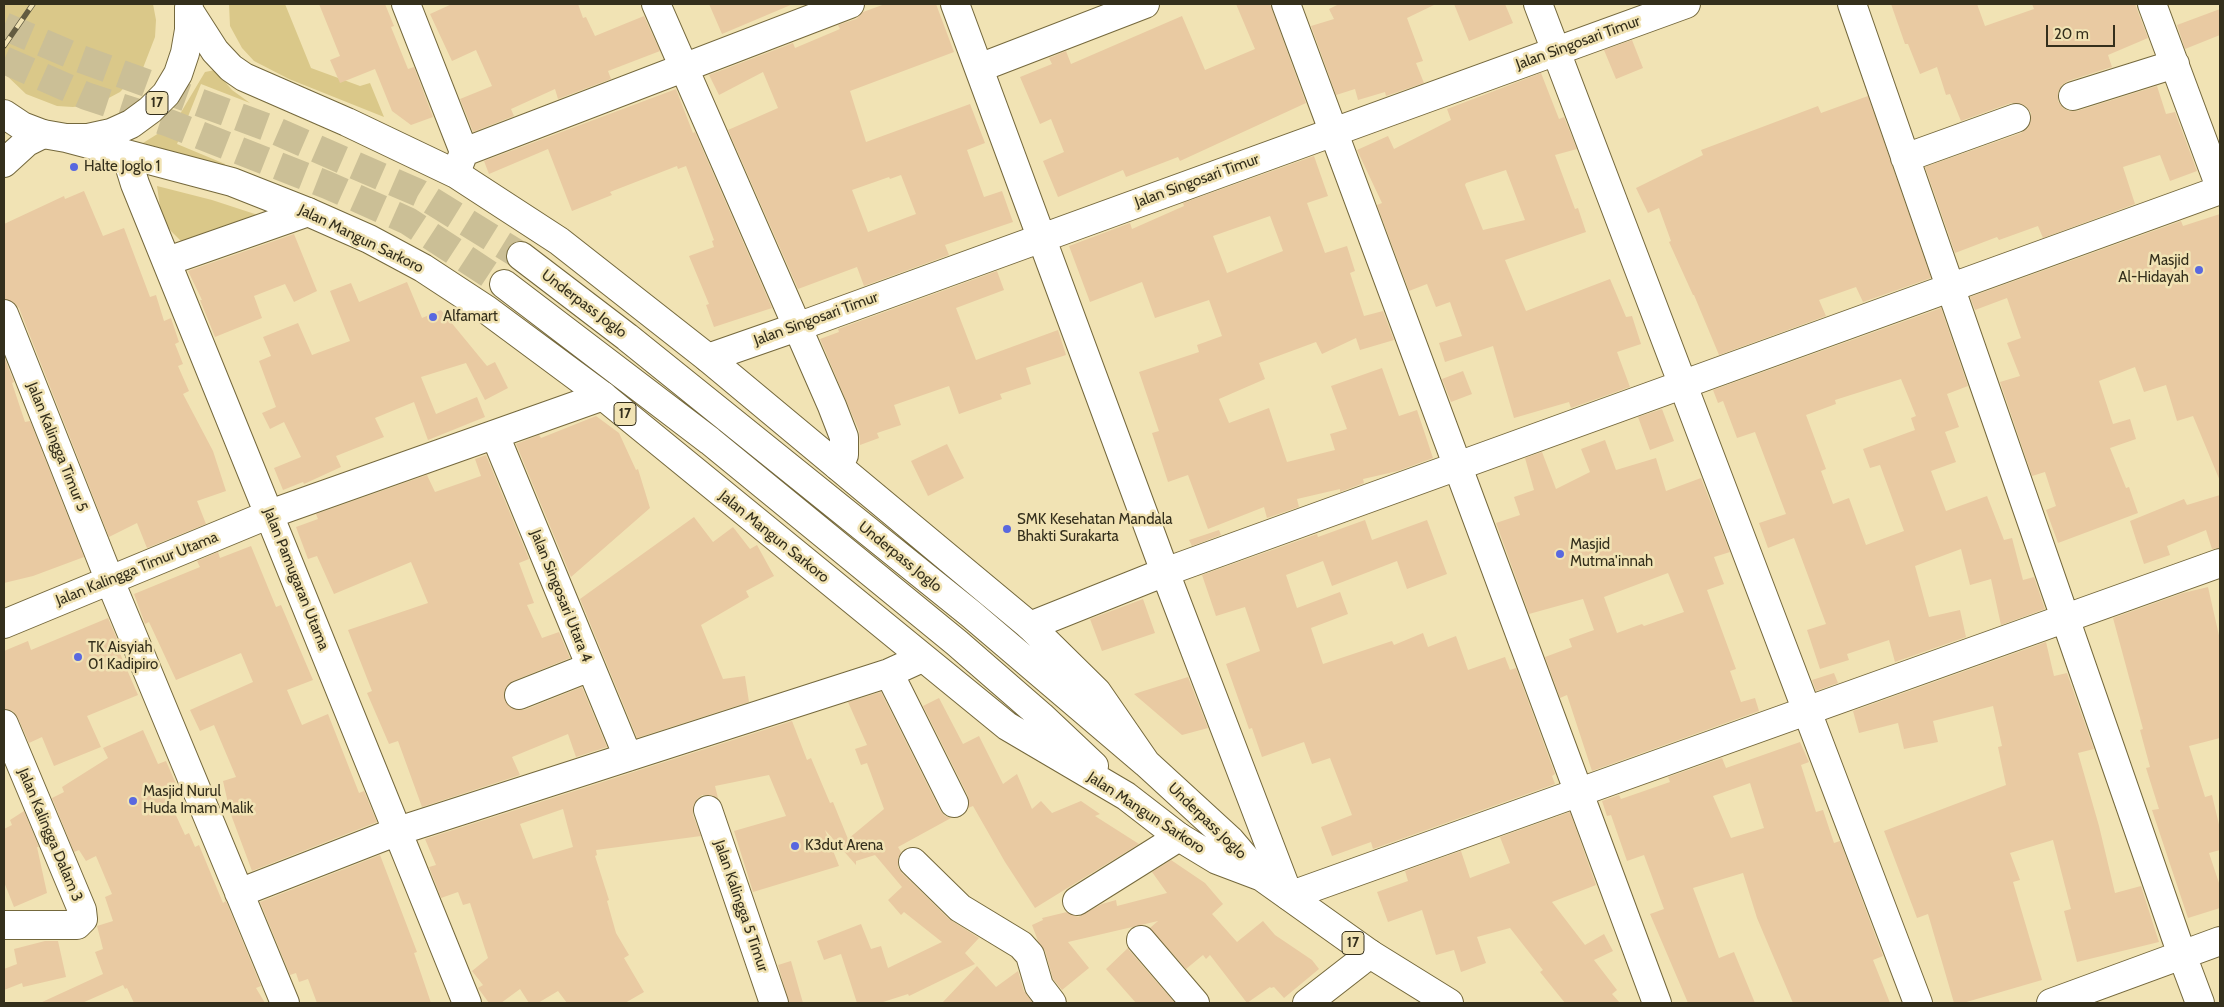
<!DOCTYPE html>
<style>
body{margin:0}
#map{position:relative;width:2224px;height:1007px;overflow:hidden;background:#f1e3b4;font-family:Cabin,sans-serif}
canvas{display:block}
.frame{position:absolute;inset:0;border:5px solid #342f1c;pointer-events:none}
.scale{position:absolute;left:2046px;top:25px;width:69px;height:22px;box-sizing:border-box;border:2px solid #342f1c;border-top:0;padding-left:6px;font-size:15px;line-height:18px;white-space:nowrap;color:#342f1c;-webkit-text-stroke:4px #f1e3b4;paint-order:stroke}
</style>
<div id="map">
<canvas width="2224" height="1007"></canvas>
<div class="frame"></div>
<div class="scale">20 m</div>
</div>
<script>
const context = document.querySelector('canvas').getContext('2d');
context.lineJoin = 'round';
function fill(path, color) {
  context.fillStyle = color;
  context.fill(path, 'evenodd');
}
function poly(rows) {
  const path = new Path2D();
  for (const r of rows) {
    path.moveTo(r[0], r[1]);
    for (let i = 2; i < r.length; i += 2) path.lineTo(r[i], r[i + 1]);
  }
  return path;
}
function stroke(path, color, width, dash) {
  context.strokeStyle = color;
  context.lineWidth = width;
  context.lineCap = dash ? 'butt' : 'round';
  context.setLineDash(dash || []);
  context.stroke(path);
}
function drawText(font, color, halo, rows, align = 'center') {
  context.font = font + ' Cabin,sans-serif';
  context.lineWidth = 5;
  context.setLineDash([]);
  context.textBaseline = 'middle';
  context.strokeStyle = halo;
  context.fillStyle = color;
  for (const [text, x, y, turn = 0] of rows) {
    context.save();
    context.translate(x, y);
    context.rotate((+turn || 0) * Math.PI / 180);
    context.textAlign = isNaN(turn) ? turn : align;
    if (halo) context.strokeText(text, 0, 0);
    context.fillText(text, 0, 0);
    context.restore();
  }
}
fill(poly([
 [4,4,153,4,156,20,155,37,143,68,120,92,105,100,90,105,73,107,57,106,26,94,4,73],
 [229,4,285,4,311,68,360,86,370,83,384,117,289,79,254,61,242,48,230,26],
 [215,70,232,90,250,103,201,84,177,144,225,164,224,167,143,143,159,133,180,114,205,72],
 [157,186,212,200,264,217,183,243,170,230,161,214]
]), '#dac889');
fill(poly([
 [319,4,385,4,394,26,391,27,408,69,414,67,433,117,411,125,392,111,375,69,340,83,330,60,340,56],
 [452,4,578,4,583,18,586,17,595,36,644,16,660,51,608,71,611,79,558,99,555,89,511,109,514,116,473,132,460,99,492,86,476,50,452,61,430,14],
 [709,4,793,4,722,34],
 [885,4,936,4,954,52,850,91,866,142,970,104,985,143,967,150,984,197,1002,191,1013,222,945,245,949,255,864,286,857,267,798,289,728,130,778,108,763,72,719,95,709,75,793,43,795,48,840,29,838,25,856,19,863,12],
 [901,175,916,214,868,232,852,190,889,177,890,179],
 [1236,4,1270,4,1306,103,1180,161,1178,157,1126,177,1123,170,1058,197,1043,161,1064,152,1051,119,1040,124,1020,77,1052,64,1049,58,1066,51,1071,64,1182,16,1205,70,1255,49],
 [1339,4,1436,4,1407,18,1423,61,1416,63,1424,83,1386,96,1385,92,1358,100,1355,89,1336,95,1311,26,1334,19,1329,9],
 [1454,4,1505,4,1513,23,1469,41],
 [1891,4,1977,4,1985,26,2034,9,2032,4,2135,4,2148,38,2108,55,2112,67,2068,81,2062,85,2058,92,2058,101,2063,108,2069,111,2077,111,2157,86,2166,114,2175,112,2197,171,2170,181,2160,155,2123,167,2135,204,2043,238,2038,226,1999,240,1997,237,1955,253,1925,167,2021,133,2028,128,2031,120,2031,113,2026,106,2018,103,2011,103,1961,121,1950,94,1946,95,1937,67,1920,74,1908,44,1905,44],
 [2220,9,2220,35,2185,49,2177,25],
 [1632,40,1643,68,1616,79,1604,50],
 [1541,73,1559,119,1564,117,1577,149,1555,155,1575,209,1578,208,1586,232,1505,260,1526,311,1610,279,1626,317,1632,316,1641,344,1617,352,1630,387,1571,408,1569,402,1514,418,1493,346,1445,362,1439,343,1462,336,1450,302,1436,307,1427,284,1409,291,1377,205,1382,203,1357,150,1388,136,1394,149,1451,120,1447,109],
 [1506,170,1525,220,1483,230,1465,185,1466,183],
 [676,89,693,133,695,132,772,308,714,327,706,305,709,304,689,256,714,247,712,241,714,240,686,166,678,169,677,166,610,192,612,195,572,211,548,149,489,174,484,161],
 [1868,96,1931,278,1863,302,1856,287,1819,300,1826,316,1719,355,1694,295,1693,295,1669,242,1671,241,1659,208,1648,213,1636,188,1703,155,1701,150,1818,106,1821,113],
 [1314,156,1328,196,1307,203,1325,253,1347,246,1355,271,1350,273,1364,316,1383,311,1394,340,1360,350,1356,338,1322,354,1316,342,1259,363,1265,379,1219,399,1229,423,1269,408,1287,462,1335,450,1330,434,1347,429,1331,386,1382,368,1399,416,1417,410,1433,458,1398,471,1363,479,1364,483,1340,492,1340,489,1297,499,1299,507,1267,518,1264,507,1208,529,1188,475,1168,482,1152,433,1159,431,1139,372,1199,352,1197,345,1222,336,1209,300,1155,318,1142,282,1090,302,1069,246,1130,223,1132,229,1184,206,1183,203],
 [1270,216,1283,251,1227,273,1213,236],
 [84,191,103,236,124,228,150,297,156,295,164,321,171,318,179,342,175,344,183,364,178,366,189,391,183,394,213,451,226,491,197,501,206,524,147,548,137,523,109,537,19,308,13,302,4,299,4,224,64,196,65,199],
 [2220,214,2220,481,2193,416,2177,421,2166,385,2144,392,2135,367,2099,381,2113,424,2130,419,2136,439,2110,448,2126,488,2129,487,2138,513,2058,543,2046,510,2056,506,2045,472,2032,476,2000,382,2020,376,2007,343,2021,338,2007,298,1975,310,1970,297,2181,221,2183,226],
 [294,234,317,291,294,302,285,284,254,296,262,318,215,337,200,300,202,300,188,271],
 [997,271,1004,290,956,308,976,360,1058,330,1066,355,1026,368,1031,384,1000,394,1002,399,959,414,949,386,894,405,901,425,877,433,879,438,860,445,859,431,820,339,839,332,838,329],
 [407,282,422,318,441,310,487,366,495,362,508,388,485,400,466,363,421,377,436,414,477,397,485,417,428,440,414,402,375,418,384,437,336,456,341,467,304,484,303,482,283,490,274,468,301,457,284,422,270,429,262,413,276,407,259,361,271,356,263,337,298,323,312,355,350,341,330,291,351,283,359,302],
 [1941,308,1968,386,1947,394,1959,427,1945,432,1956,462,1931,471,1946,511,1987,496,2004,540,2012,538,2023,580,2034,577,2045,609,2001,625,1991,579,1970,585,1961,549,1915,566,1929,617,1960,610,1966,637,1895,662,1889,640,1847,654,1849,660,1820,669,1807,630,1826,624,1794,538,1768,548,1759,523,1786,514,1755,432,1737,438,1723,401,1718,403,1713,390],
 [1901,379,1916,416,1911,418,1915,430,1863,449,1870,468,1880,465,1904,531,1866,545,1849,498,1833,504,1821,471,1826,469,1806,415,1836,404,1835,400],
 [4,356,14,382,12,383,25,422,30,421,84,557,33,576,4,583],
 [1463,371,1472,394,1451,402,1442,379],
 [1662,409,1674,441,1650,450,1638,417],
 [596,416,619,433,636,470,638,469,650,508,571,577,516,444,539,435,541,438],
 [1605,440,1616,470,1656,458,1666,491,1701,478,1730,552,1714,557,1724,584,1707,590,1736,669,1730,671,1741,702,1755,698,1759,711,1592,771,1567,695,1560,698,1545,657,1572,647,1569,639,1594,630,1583,599,1529,614,1496,523,1520,515,1514,497,1534,490,1525,458,1542,452,1556,489,1590,472,1581,449],
 [1668,573,1684,612,1644,626,1642,624,1617,633,1604,597],
 [947,444,964,478,928,496,911,461],
 [486,455,529,559,519,563,534,603,527,605,542,638,559,632,570,658,513,681,507,686,504,692,505,701,510,707,516,710,524,710,582,687,607,747,576,757,568,734,512,757,520,775,422,807,398,741,389,744,367,693,372,691,348,630,428,603,411,562,334,594,317,556,308,559,296,527,318,519,316,514,427,475,435,492,481,476,475,459],
 [2220,495,2220,548,2212,549,2206,530,2167,546,2170,555,2144,564,2130,521,2184,499,2187,505],
 [694,517,713,542,733,527,750,549,757,545,774,576,746,591,749,597,701,625,723,679,745,676,749,702,637,738,580,599],
 [1365,520,1372,540,1427,520,1447,574,1407,589,1397,561,1332,586,1323,561,1286,575,1297,608,1340,592,1348,614,1311,628,1323,664,1392,641,1394,645,1423,633,1428,647,1456,636,1468,670,1505,657,1510,670,1516,668,1555,774,1552,776,1555,784,1373,849,1371,842,1332,856,1321,827,1352,815,1330,758,1312,764,1304,742,1262,757,1252,728,1249,729,1226,664,1260,651,1245,607,1216,616,1202,575,1317,534,1318,537],
 [1219,530,1221,535,1192,546,1189,540],
 [251,546,276,607,281,605,313,680,287,690,302,725,328,714,359,793,364,791,377,822,252,871,230,812,223,781,236,777,214,725,200,731,190,710,253,682,241,653,176,680,149,622,145,624,134,594,200,567,197,561,218,552,220,558],
 [2208,587,2220,640,2220,738,2189,746,2205,797,2212,795,2220,829,2220,850,2209,853,2220,886,2220,908,2188,918,2152,810,2159,809,2146,768,2150,767,2140,730,2143,729,2113,618,2183,593],
 [1143,599,1155,633,1102,651,1090,619],
 [108,618,121,648,118,649,138,695,87,716,101,747,54,766,42,737,29,743,18,718,13,711,4,709,4,651,28,641,31,650],
 [2046,642,2054,676,2067,673,2094,749,2078,753,2099,826,2115,893,2141,886,2159,942,2077,962,2064,911,2071,909,2053,840,2010,853,2020,880,2013,882,2042,980,1963,1003,1954,1003,1928,914,1917,918,1884,831,2006,785,1998,747,2002,746,1993,706,1933,721,1938,742,1904,749,1898,723,1859,733,1853,711],
 [1834,673,1838,683,1816,691,1812,680],
 [1188,677,1208,728,1182,735,1134,694],
 [881,692,940,810,945,816,951,818,898,847,901,852,898,859,898,867,902,873,949,919,979,938,965,953,975,964,909,996,908,994,880,1003,857,1003,841,954,824,960,817,941,861,924,871,949,881,946,888,968,942,942,904,912,901,915,888,900,902,887,875,855,856,861,856,865,825,830,839,866,753,892,734,831,786,816,769,775,715,786,718,798,711,795,702,795,697,799,693,807,693,815,701,836,596,850,597,855,595,856,609,900,607,901,616,933,629,955,624,958,644,992,625,1003,567,1003,558,991,538,1003,529,1003,520,989,501,1003,489,1003,478,988,483,985,472,971,488,958,470,903,463,905,458,892,441,898,429,867,436,865,425,839,792,721,807,760,811,758,830,803,833,802,848,839,884,809,867,763,861,765,855,749,867,745,848,702],
 [563,809,573,847,533,859,520,824],
 [939,698,963,744,979,736,1003,784,1017,774,1032,809,1041,801,1052,813,1081,801,1100,814,1095,816,1139,844,1035,908,1005,862,973,806,968,808,968,796,923,706],
 [143,730,158,764,166,761,180,793,168,798,185,835,189,833,195,847,199,845,223,903,226,901,261,986,256,988,265,1003,134,1003,127,988,125,989,123,985,82,1003,40,1003,103,974,95,952,103,949,97,926,113,921,105,897,112,894,96,856,86,861,79,850,74,852,52,798,64,792,62,787,108,758,103,748],
 [1800,742,1809,762,1801,765,1816,812,1823,810,1834,843,1840,841,1883,956,1873,960,1890,1003,1793,1003,1757,918,1743,873,1693,888,1719,958,1734,952,1755,1003,1688,1003,1650,914,1664,909,1644,855,1627,861,1611,815,1607,816,1602,801,1619,795,1621,799,1670,782,1668,777,1722,758,1726,768],
 [1750,783,1764,828,1731,838,1713,796],
 [24,811,39,847,37,847,47,893,14,907,4,882,4,829,12,825,10,820],
 [1570,812,1596,885,1552,902,1585,945,1604,934,1613,951,1594,960,1617,990,1612,994,1620,1003,1565,1003,1540,972,1543,970,1510,928,1477,937,1486,963,1461,972,1454,950,1436,955,1422,910,1388,922,1377,892,1408,881,1405,871,1461,851,1470,878,1510,863,1500,837],
 [380,855,417,952,414,953,431,1003,317,1003,308,979,299,982,296,973,290,975,260,902],
 [1171,860,1205,883,1223,904,1212,914,1237,942,1263,921,1275,935,1312,960,1319,969,1284,998,1274,987,1271,988,1270,987,1247,1003,1210,955,1206,959,1203,955,1186,969,1150,928,1158,921,1068,942,1089,968,1062,990,1053,979,1045,951,1038,941,1032,925,1043,920,1042,918,1067,912,1078,917,1102,904,1116,900,1117,906,1167,893,1152,872],
 [45,941,58,941,66,977,23,987,22,983,4,990,4,969,17,964,14,949],
 [1128,948,1129,950,1175,1003,1136,1003,1106,969],
 [791,961,803,1003,789,1003,778,965],
 [977,966,996,987,1018,971,1024,991,1033,1003,942,1003]
]), '#e9caa2');
stroke(poly([
 [4,26,81,59,269,128,419,193,521,256],
 [4,60,86,96,169,123,327,185,408,221,504,284]
]), '#cbbf96', 28, [28, 14]);
const minor = poly([
 [406,4,464,152,457,170],
 [656,4,832,406,844,437,844,455,838,466],
 [955,4,1165,572,1289,896,2220,563],
 [1286,4,1657,1003],
 [1538,4,1918,1003],
 [1852,4,2182,955,2200,1003],
 [2152,4,2220,187],
 [979,68,1145,4],
 [2073,96,2175,64],
 [464,152,850,4],
 [126,155,135,184,467,1003],
 [1905,158,2016,118],
 [168,261,308,212],
 [4,314,110,581,285,1003],
 [797,327,1686,4],
 [495,435,628,757],
 [4,624,270,514,603,396],
 [1030,626,1165,572,2220,190],
 [889,673,954,803],
 [519,695,590,667],
 [4,724,82,910,83,919,77,925,4,925],
 [708,810,774,1003],
 [913,862,960,908,1021,945,1030,955,1039,986,1052,1003],
 [239,893,398,831,889,673,922,658],
 [1077,901,1179,837],
 [1141,940,1195,1003],
 [1307,1003,1370,954],
 [2051,1003,2220,941]
]);
const major = poly([
 [4,163,27,142,43,134],
 [708,358,797,327]
]);
const highway = poly([
 [190,12,215,51,231,68,244,77,347,122,456,174,559,241,708,358,1030,626,1097,692,1146,763],
 [4,114,22,126,43,134,66,138,88,138,111,133,131,124,150,110,166,94,178,74,185,53,189,30,189,7],
 [66,138,232,182,308,212,369,239,423,268,487,310,603,396,1007,726,1126,796,1179,837,1217,860,1262,877,1370,954,1449,1003],
 [521,256,627,337,971,614,1146,763,1230,840,1259,874],
 [504,284,710,441,957,643,1041,716,1094,766]
]);
stroke(minor, '#74683c', 30);
stroke(major, '#74683c', 30);
stroke(highway, '#74683c', 30);
stroke(minor, '#fff', 28);
stroke(major, '#fff', 28);
stroke(highway, '#fff', 28);
const rail = poly([
 [4,46,33,4]
]);
stroke(rail, '#625b41', 5.5);
stroke(rail, '#f1e3b4', 4, [11]);
for (const [x, y, r, color] of [
 [74,167,5,"#5968df"],
 [2199,270,5,"#5968df"],
 [433,317,5,"#5968df"],
 [1007,529,5,"#5968df"],
 [1560,554,5,"#5968df"],
 [78,657,5,"#5968df"],
 [133,801,5,"#5968df"],
 [795,846,5,"#5968df"]
]) {
  const dot = new Path2D();
  dot.arc(x, y, r, 0, 2 * Math.PI);
  context.fillStyle = color;
  context.fill(dot);
  stroke(dot, '#f1e3b4', 2);
}
for (const [x, y, w] of [
 [157,103,22],
 [625,414,22],
 [1353,943,22]
]) {
  const box = new Path2D();
  box.roundRect(x - w / 2, y - 11.5, w, 23, 4);
  context.fillStyle = '#f1e3b4';
  context.fill(box);
  stroke(box, '#342f1c', 1);
}
drawText('bold 14px', '#342f1c', null, [
 ["17",157,103],
 ["17",625,414],
 ["17",1353,943]
]);
drawText('15px', '#342f1c', '#f1e3b4', [
 ["Jalan Singosari Timur",1578,43,-20],
 ["Jalan Singosari Timur",1197,181,-20],
 ["Jalan Mangun Sarkoro",361,239,26],
 ["Underpass Joglo",584,304,37],
 ["Jalan Singosari Timur",816,319,-20],
 ["Jalan Kalingga Timur 5",57,447,68],
 ["Jalan Mangun Sarkoro",774,537,39],
 ["Underpass Joglo",900,557,39],
 ["Jalan Kalingga Timur Utama",137,569,-22],
 ["Jalan Pamugaran Utama",296,579,68],
 ["Jalan Singosari Utara 4",561,596,68],
 ["Jalan Mangun Sarkoro",1146,813,33],
 ["Underpass Joglo",1207,821,44],
 ["Jalan Kalingga Dalam 3",50,835,67],
 ["Jalan Kalingga 5 Timur",741,906,71]
]);
drawText('15px', '#342f1c', '#f1e3b4', [
 ["Halte Joglo 1",84,167],
 ["Masjid",2189,261,"right"],
 ["Al-Hidayah",2189,278,"right"],
 ["Alfamart",443,317],
 ["SMK Kesehatan Mandala",1017,520],
 ["Bhakti Surakarta",1017,537],
 ["Masjid",1570,545],
 ["Mutma'innah",1570,562],
 ["TK Aisyiah",88,648],
 ["01 Kadipiro",88,665],
 ["Masjid Nurul",143,792],
 ["Huda Imam Malik",143,809],
 ["K3dut Arena",805,846]
], 'left');
</script>
